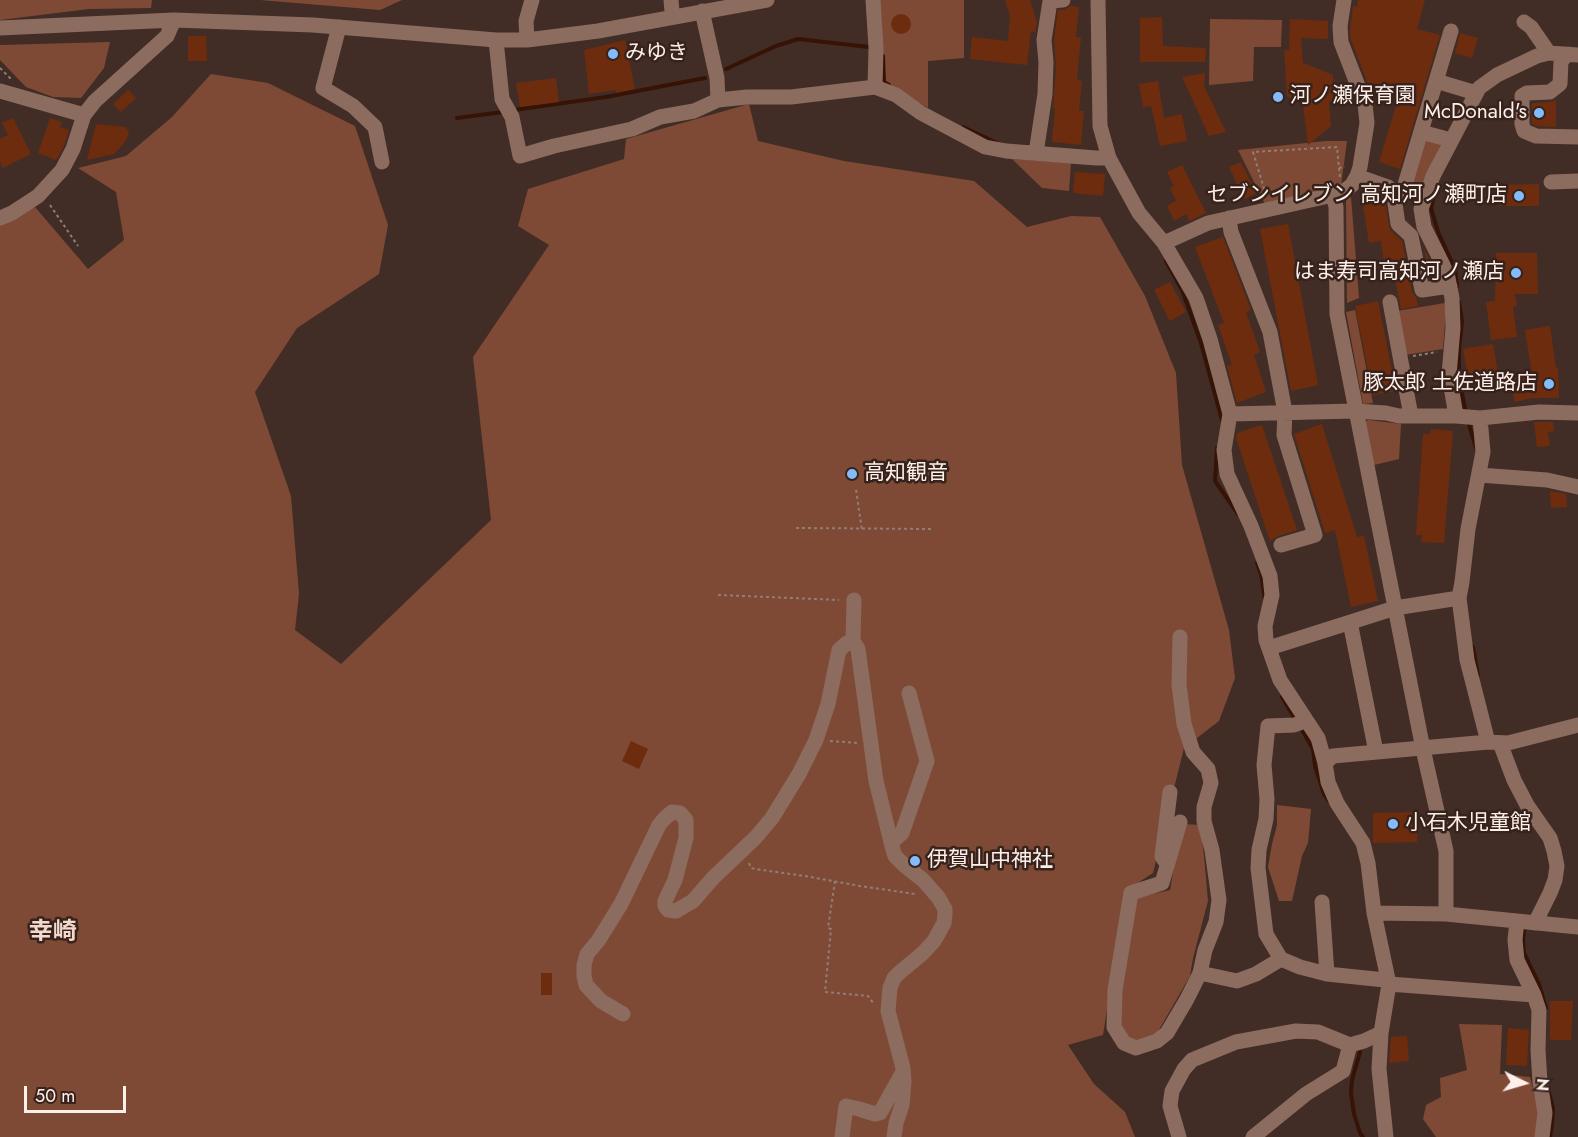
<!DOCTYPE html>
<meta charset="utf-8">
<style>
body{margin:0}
#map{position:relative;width:1578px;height:1137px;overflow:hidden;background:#412d25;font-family:Jost,sans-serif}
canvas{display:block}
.north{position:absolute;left:1494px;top:1053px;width:60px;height:60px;-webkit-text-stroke:4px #37231b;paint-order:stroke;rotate:95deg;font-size:16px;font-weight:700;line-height:24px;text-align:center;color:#fdefe9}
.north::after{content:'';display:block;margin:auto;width:21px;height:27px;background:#fdefe9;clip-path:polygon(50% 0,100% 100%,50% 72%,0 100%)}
.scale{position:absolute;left:24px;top:1086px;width:102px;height:27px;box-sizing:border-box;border:3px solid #fdefe9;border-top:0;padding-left:8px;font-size:18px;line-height:21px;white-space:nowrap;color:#fdefe9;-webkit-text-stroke:4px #37231b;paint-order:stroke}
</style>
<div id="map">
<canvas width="1578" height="1137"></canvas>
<div class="north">N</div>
<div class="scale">50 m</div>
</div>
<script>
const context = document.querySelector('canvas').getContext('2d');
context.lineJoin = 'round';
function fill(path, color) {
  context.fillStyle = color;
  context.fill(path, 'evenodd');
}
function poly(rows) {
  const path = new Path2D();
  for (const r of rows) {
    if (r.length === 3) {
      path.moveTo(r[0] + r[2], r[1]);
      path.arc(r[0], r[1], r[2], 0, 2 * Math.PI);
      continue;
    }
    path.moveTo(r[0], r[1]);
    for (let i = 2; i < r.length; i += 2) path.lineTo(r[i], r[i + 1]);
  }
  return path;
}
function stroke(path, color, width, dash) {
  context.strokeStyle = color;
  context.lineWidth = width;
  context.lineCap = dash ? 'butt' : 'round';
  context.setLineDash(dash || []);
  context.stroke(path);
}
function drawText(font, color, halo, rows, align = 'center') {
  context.font = font + ' Jost,"Noto Sans JP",sans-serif';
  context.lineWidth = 5;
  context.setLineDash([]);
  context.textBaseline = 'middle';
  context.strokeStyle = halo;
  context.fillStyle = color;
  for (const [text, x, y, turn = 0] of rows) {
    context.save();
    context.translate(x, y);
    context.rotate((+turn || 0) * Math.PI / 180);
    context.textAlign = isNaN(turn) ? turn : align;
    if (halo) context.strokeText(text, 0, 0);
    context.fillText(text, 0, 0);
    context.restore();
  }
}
fill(poly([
 [0,0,152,0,151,8,89,9,0,20],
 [260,0,402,0,380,10],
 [878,0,964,0,964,58,928,61,928,108,880,79],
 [1210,19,1282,20,1281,47,1254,47,1253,81,1209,85],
 [110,42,104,68,81,98,53,97,26,87,0,60,0,45],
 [211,74,268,83,355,126,388,225,379,274,297,328,255,392,291,496,299,594,295,630,341,664,491,520,473,357,549,245,518,226,528,189,624,159,626,139,749,104,758,141,844,161,974,181,1027,227,1071,216,1100,217,1145,296,1176,373,1182,465,1229,630,1235,678,1219,721,1184,748,1153,873,1130,888,1122,912,1103,1035,1068,1045,1094,1084,1125,1112,1135,1137,0,1137,0,223,35,207,88,269,124,240,116,192,78,168,126,156,172,117],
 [1424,138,1441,144,1423,181,1420,194,1412,196,1410,194],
 [1326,141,1347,141,1341,186,1265,204,1238,150],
 [1012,159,1071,163,1069,191,1042,188],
 [1351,197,1359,298,1347,303,1346,198],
 [1445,303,1445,324,1443,349,1405,355,1397,311],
 [1355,310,1373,403,1363,404,1346,312],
 [1369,420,1401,424,1399,459,1374,465,1364,421],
 [1277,805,1311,809,1308,843,1302,856,1292,901,1279,901,1268,867,1272,844,1277,825],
 [1184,824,1200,825,1204,856,1208,901,1193,958,1190,976,1156,1035,1140,1041,1128,1040,1119,1023,1121,982,1136,898,1170,890,1177,849],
 [1459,1024,1502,1025,1500,1074,1530,1077,1539,1112,1535,1137,1436,1137,1423,1119,1426,1105,1441,1097,1440,1078,1467,1070]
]), '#7f4a35');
stroke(poly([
 [883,56,884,82,889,85],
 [726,69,776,46,798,39,869,47],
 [514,110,606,97,705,78],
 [457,118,503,112],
 [963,127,997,143],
 [1436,188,1431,208,1438,232,1455,269,1457,286],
 [1166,261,1182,290,1201,343,1222,420],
 [1459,302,1462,321,1459,349,1459,377,1466,414],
 [1468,421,1476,448],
 [1217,448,1215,481,1238,514],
 [1257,563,1261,574,1265,599],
 [1473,647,1478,675],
 [1282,697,1295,719],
 [1301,728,1313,749,1315,766,1324,794,1329,801],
 [1527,925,1524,930,1523,941,1524,953,1539,984,1546,1008],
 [1360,1052,1352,1080,1351,1093,1354,1114,1360,1133,1363,1137],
 [1549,1093,1553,1108,1552,1124,1550,1137]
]), '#361305', 4);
fill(poly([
 [1005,0,1030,0,1037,22,1035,32,1031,31,1027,65,970,59,972,37,1008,41,1010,16],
 [1358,0,1425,0,1417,29,1440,35,1400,169,1379,162,1400,93,1370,89,1351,40,1350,31,1353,6,1357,7],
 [1070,6,1079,7,1076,37,1081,37,1077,80,1082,81,1079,111,1084,111,1081,145,1052,142,1055,108,1053,108,1056,69,1054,40,1058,10,1064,10],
 [901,24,10],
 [1162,17,1163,46,1206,48,1205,62,1140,62,1140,18],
 [1290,19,1328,21,1328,39,1301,38,1303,63,1333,75,1333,101,1329,102,1331,126,1308,145,1303,105,1287,96,1284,50,1289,50],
 [1460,33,1478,38,1472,58,1455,53],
 [188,36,206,36,207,61,188,61],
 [625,40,635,89,616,93,616,90,589,94,584,50],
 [1205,73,1204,86,1226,132,1209,136,1182,77],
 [556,78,559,102,520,107,516,83],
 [1158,81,1164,118,1182,114,1187,141,1160,146,1151,106,1143,107,1139,84],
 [128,90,136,98,121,112,113,104],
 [1556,100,1556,127,1538,126,1532,124,1532,103,1550,102],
 [13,118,31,154,3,168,0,162,0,139,8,135,2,123],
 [50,118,62,122,60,127,69,130,63,148,56,160,38,153],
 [96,124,126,127,129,133,125,142,114,154,87,160],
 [1241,162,1256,193,1244,199,1229,167],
 [1182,165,1206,213,1189,221,1186,214,1174,221,1167,206,1176,201,1170,188,1174,186,1167,172],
 [1075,172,1105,174,1103,196,1073,193],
 [1539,184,1539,206,1499,206,1499,185],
 [1385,201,1389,226,1391,231,1402,241,1412,292,1416,297,1418,306,1401,309,1394,274,1386,275,1381,241,1369,243,1363,205],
 [1288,224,1318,385,1291,391,1260,229],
 [1223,237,1251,310,1246,312,1260,352,1254,355,1266,392,1237,403,1227,366,1232,365,1218,325,1224,323,1195,247],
 [1424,249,1433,266,1434,272,1435,272,1438,278,1430,279],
 [1496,253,1537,253,1538,294,1515,294,1517,306,1513,307,1517,337,1491,340,1486,302,1495,301],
 [1170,282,1186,312,1170,321,1154,290],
 [1378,301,1396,391,1373,395,1355,306],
 [1550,326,1556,368,1558,368,1559,398,1532,398,1515,402,1510,380,1532,375,1525,330],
 [1493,344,1499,379,1469,383,1463,349],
 [1534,422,1553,422,1554,431,1548,432,1550,446,1537,447],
 [1322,424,1357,537,1364,536,1378,601,1351,607,1335,530,1325,533,1294,434],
 [1262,425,1297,530,1278,536,1270,541,1236,438,1237,433],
 [1431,429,1453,431,1444,543,1421,542,1422,535,1416,535,1423,434,1430,434],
 [1550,491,1566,494,1567,507,1551,508],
 [631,741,648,749,639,769,622,761],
 [1417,812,1417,842,1373,843,1373,813],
 [541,973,552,973,552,995,541,995],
 [1550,1001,1573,1001,1571,1040,1552,1040,1550,1039],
 [1508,1028,1529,1030,1527,1066,1506,1065],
 [1407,1036,1409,1061,1389,1063,1391,1037]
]), '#6e2c0e');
stroke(poly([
 [0,68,11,79],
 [1339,168,1340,177],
 [1266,195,1253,152,1337,147,1339,168,1345,167],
 [50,205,78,246],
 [1413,356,1437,352],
 [856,490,862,530],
 [796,528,933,529],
 [718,595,839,600],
 [830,741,858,743],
 [749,863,751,868,755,869,805,876,860,886,915,894],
 [835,881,828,928,831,929,825,992,868,996,874,1004]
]), '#8f7e76', 2, [3, 3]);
stroke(poly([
 [671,0,672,11],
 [873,0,876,48,875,87],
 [1098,0,1100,126,1109,158,1139,213,1164,243,1196,298,1210,339,1230,414,1224,450,1227,474,1251,526,1270,576,1272,595,1265,626,1266,640,1280,680,1318,738,1325,763,1328,782,1337,803,1363,843,1368,863,1374,913,1389,984,1381,1033,1379,1069,1386,1137],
 [702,11,717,78,718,100],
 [1524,22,1531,27,1549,53],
 [339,27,323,88,353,106,375,127,382,162],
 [0,28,174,20,313,25,496,40,527,40,598,31,767,0],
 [496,40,502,99,512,117,520,156,554,146,632,129,660,117,694,111,718,100,747,97,791,97,875,87,896,95,921,113,985,147,1006,151,1096,158,1109,158],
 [527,40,526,21,532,0],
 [1568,54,1561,61,1560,84,1550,92,1527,93,1522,96,1522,124,1524,131,1536,136,1578,137],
 [1436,81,1476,93],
 [0,91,84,115],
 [1421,132,1451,140],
 [1036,153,1045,94,1046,62,1044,40,1050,1,1063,0],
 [1357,176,1388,187,1400,197],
 [1551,182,1578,181],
 [1393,190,1398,224,1411,236,1422,290,1450,286],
 [1333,195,1336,207,1337,314,1423,749,1446,851,1446,914],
 [1401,198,1451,31],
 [0,218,12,213,38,196,62,170,73,149,84,115,95,101,167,36,174,20],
 [1229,218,1231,232,1270,332,1285,412,1284,435,1315,535,1281,545],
 [1164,243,1208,223,1333,195,1344,191,1352,185,1357,176,1360,167,1367,123,1365,104,1341,42,1340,26,1344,0],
 [1390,302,1411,416],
 [1230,414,1355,411,1386,413,1399,416,1456,416,1480,418,1539,412,1578,413],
 [1456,416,1449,375,1453,328,1452,298,1448,278,1443,265,1424,227,1421,209,1433,176,1479,88,1497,75,1537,56,1549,53,1578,55],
 [1480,418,1483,452,1468,529,1462,582,1459,598,1467,660,1488,742],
 [1479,475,1547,480,1578,487],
 [1350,622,1376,752],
 [1180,637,1179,685,1184,724,1193,752,1208,769,1211,783,1204,807,1204,821,1212,850,1219,900,1216,922,1205,950,1200,973,1187,999,1167,1033,1157,1041,1136,1048,1124,1043,1114,1027,1115,990,1131,893,1162,883,1180,822],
 [853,641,854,600],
 [1269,648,1395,608,1459,598],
 [1305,718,1300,723,1294,725,1268,726,1264,765,1267,799,1266,819,1259,850,1258,868,1266,934,1281,959,1300,967,1327,974,1385,980,1389,984,1534,995],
 [1500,743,1514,780,1527,805,1550,838,1554,851,1557,866,1555,880,1550,893,1535,923],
 [1325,763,1333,756,1488,742,1508,743,1578,725],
 [891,843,902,833,927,761,909,693],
 [1164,860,1162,856,1170,792],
 [1322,902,1327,974],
 [1374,913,1446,914,1578,927],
 [1517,921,1515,940,1517,960,1534,995,1539,1010,1538,1050,1540,1082,1545,1113,1542,1137],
 [1200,973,1237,981,1256,974,1281,959],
 [623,1014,601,1001,586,985,584,976,584,965,587,954,598,941,621,904,659,825,664,819,672,812,680,813,686,820,686,838,675,880,665,901,665,906,668,910,676,911,693,901,713,878,756,837,772,818,799,774,816,740,828,704,839,650,847,643,853,641,858,649,876,781,893,850,895,856,904,865,923,880,938,897,945,909,945,915,944,923,934,941,923,953,899,973,894,978,890,988,888,1011,903,1068,904,1082,902,1105,896,1123,894,1137],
 [842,1137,846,1106,859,1109,875,1114,880,1113,903,1072],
 [1179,1137,1170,1106,1172,1091,1184,1069,1192,1060,1236,1042,1296,1031,1318,1032,1350,1045,1364,1041,1381,1033],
 [1253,1137,1306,1094,1343,1071,1350,1045]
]), '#8d6c60', 15);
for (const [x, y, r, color] of [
 [613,54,6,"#84bcfb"],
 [1278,97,6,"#84bcfb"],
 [1539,113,6,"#84bcfb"],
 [1519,196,6,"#84bcfb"],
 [1516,273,6,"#84bcfb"],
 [1549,384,6,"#84bcfb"],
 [852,474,6,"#84bcfb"],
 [1393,824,6,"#84bcfb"],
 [915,861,6,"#84bcfb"]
]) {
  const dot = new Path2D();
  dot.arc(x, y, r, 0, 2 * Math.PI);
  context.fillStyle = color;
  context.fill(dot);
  stroke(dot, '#37231b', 2);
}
drawText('21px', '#fdefe9', '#37231b', [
 ["みゆき",625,54],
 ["河ノ瀬保育園",1290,97],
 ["McDonald's",1527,113,"right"],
 ["セブンイレブン 高知河ノ瀬町店",1507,196,"right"],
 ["はま寿司高知河ノ瀬店",1504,273,"right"],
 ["豚太郎 土佐道路店",1537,384,"right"],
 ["高知観音",864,474],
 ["小石木児童館",1405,824],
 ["伊賀山中神社",927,861]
], 'left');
drawText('bold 24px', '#f3d8cd', '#37231b', [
 ["幸崎",53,933]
]);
</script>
